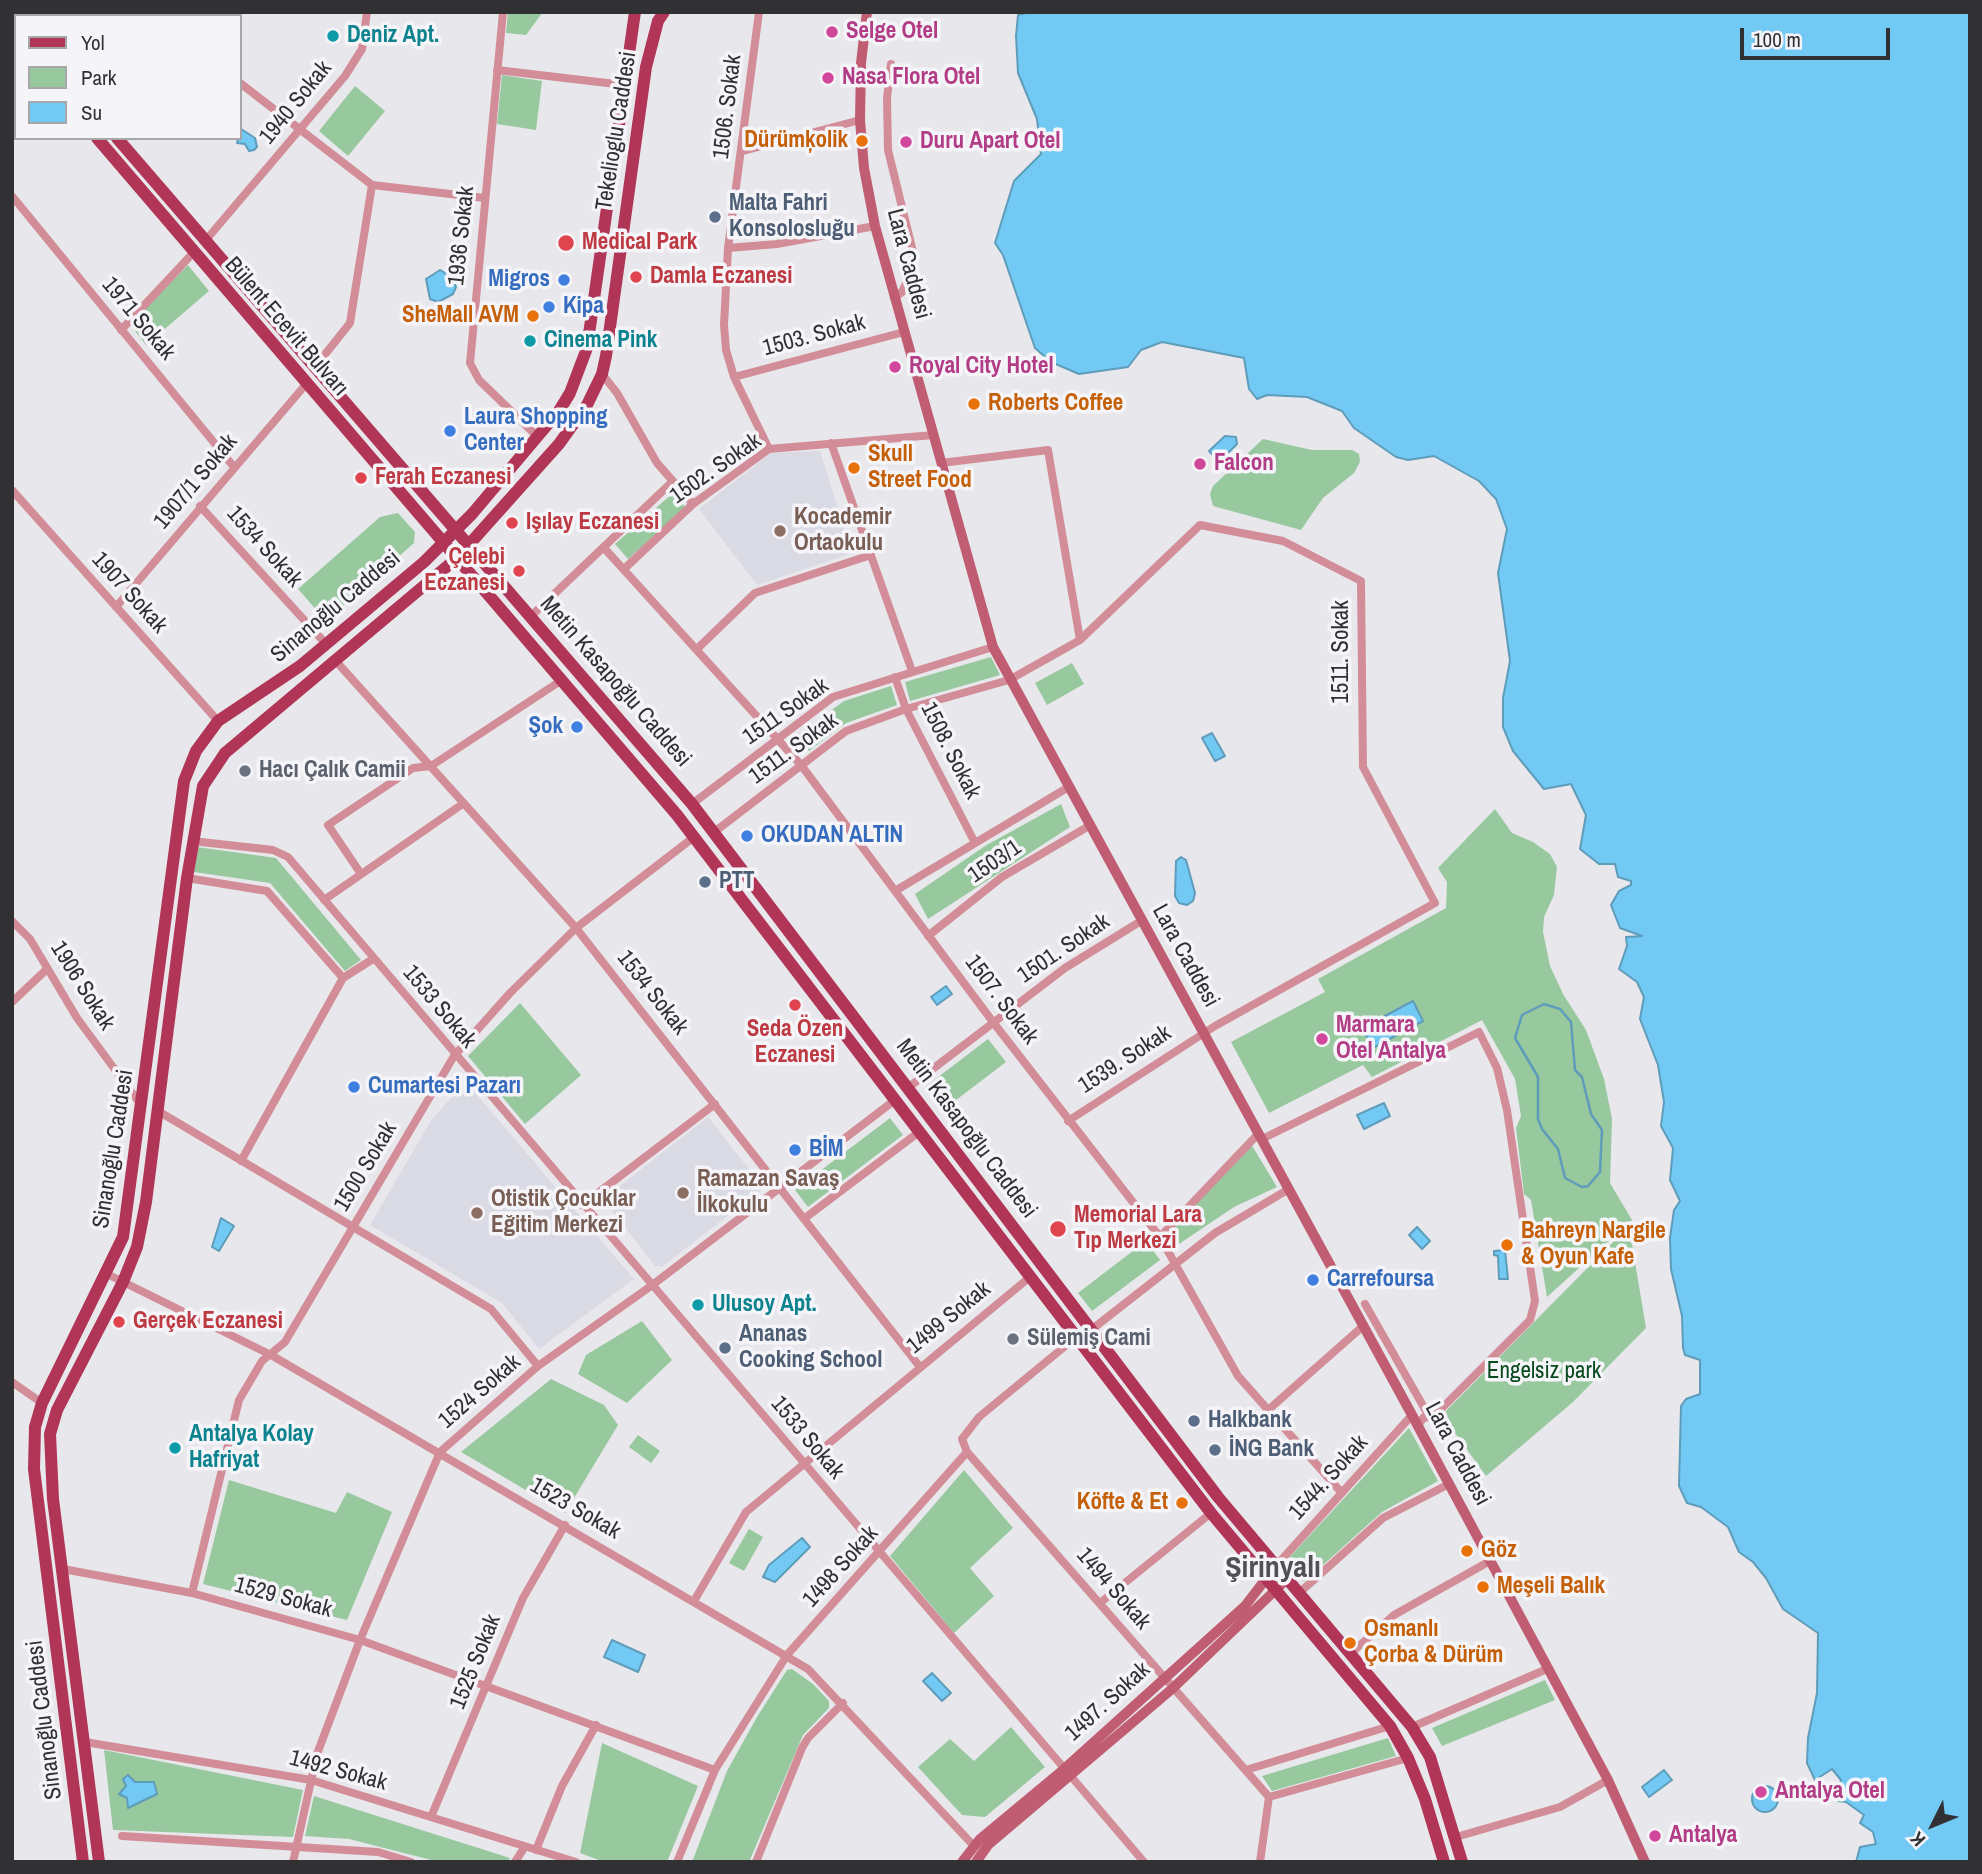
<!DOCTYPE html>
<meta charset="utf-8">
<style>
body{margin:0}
#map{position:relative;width:1982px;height:1874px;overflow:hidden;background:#e8e8ec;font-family:"Archivo Narrow",sans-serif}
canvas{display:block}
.frame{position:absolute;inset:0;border:14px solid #313133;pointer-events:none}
.legend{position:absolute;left:14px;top:14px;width:228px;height:126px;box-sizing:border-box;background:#f5f5f9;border:2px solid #a7a7aa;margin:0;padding:9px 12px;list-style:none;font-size:21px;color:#313133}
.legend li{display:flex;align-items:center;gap:14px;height:35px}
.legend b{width:35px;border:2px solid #a7a7aa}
.north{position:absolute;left:1898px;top:1790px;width:70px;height:70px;-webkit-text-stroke:5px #f5f5f9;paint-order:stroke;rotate:227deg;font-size:19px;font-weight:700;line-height:28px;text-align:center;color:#313133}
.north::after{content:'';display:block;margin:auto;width:24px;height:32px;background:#313133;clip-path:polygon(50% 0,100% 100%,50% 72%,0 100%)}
.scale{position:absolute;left:1740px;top:28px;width:150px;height:32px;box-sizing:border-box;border:4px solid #313133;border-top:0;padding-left:9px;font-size:21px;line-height:24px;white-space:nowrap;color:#313133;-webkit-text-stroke:5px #f5f5f9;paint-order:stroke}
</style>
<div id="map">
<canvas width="1982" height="1874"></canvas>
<div class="frame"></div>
<ul class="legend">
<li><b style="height:9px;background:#b13556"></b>Yol</li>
<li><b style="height:19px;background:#97c89e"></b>Park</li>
<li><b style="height:19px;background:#72caf4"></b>Su</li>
</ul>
<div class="north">K</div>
<div class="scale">100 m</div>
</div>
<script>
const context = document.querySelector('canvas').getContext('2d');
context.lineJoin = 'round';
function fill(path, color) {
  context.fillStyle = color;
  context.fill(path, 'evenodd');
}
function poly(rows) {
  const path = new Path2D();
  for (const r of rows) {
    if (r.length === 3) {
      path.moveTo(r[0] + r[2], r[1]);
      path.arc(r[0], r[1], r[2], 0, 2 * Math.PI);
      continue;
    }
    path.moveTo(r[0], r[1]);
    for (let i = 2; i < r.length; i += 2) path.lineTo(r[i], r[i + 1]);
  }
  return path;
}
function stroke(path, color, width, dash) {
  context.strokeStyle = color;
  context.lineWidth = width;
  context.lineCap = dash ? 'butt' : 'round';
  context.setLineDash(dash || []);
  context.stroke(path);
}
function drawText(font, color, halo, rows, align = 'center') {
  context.font = font + ' "Archivo Narrow",sans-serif';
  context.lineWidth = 7;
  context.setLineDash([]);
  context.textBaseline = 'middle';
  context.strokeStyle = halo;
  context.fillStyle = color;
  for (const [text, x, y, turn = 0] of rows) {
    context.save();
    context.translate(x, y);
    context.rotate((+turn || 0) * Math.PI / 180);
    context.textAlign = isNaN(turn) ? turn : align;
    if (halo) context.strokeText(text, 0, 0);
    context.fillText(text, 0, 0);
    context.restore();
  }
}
fill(poly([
 [820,451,852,553,757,585,699,509,771,453],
 [466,1082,634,1279,539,1349,502,1303,370,1225,432,1119],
 [708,1117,764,1188,663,1266,655,1266,603,1199]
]), '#dadae5');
fill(poly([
 [508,12,543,12,526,35,506,33],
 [502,75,542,81,536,130,497,124],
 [355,86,385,111,348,156,319,131],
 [188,265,209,291,146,345,129,323],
 [1263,439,1312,450,1352,450,1359,454,1360,462,1354,473,1323,498,1301,530,1213,506,1210,494,1213,486],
 [673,493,686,508,628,559,615,544],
 [398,513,415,532,414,543,326,621,298,589,380,517],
 [991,657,1000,675,910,701,905,682],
 [1072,663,1084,684,1047,705,1035,683],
 [891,686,897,705,846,723,809,751,797,735,844,701],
 [1061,804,1070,827,928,919,915,894,985,846],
 [1495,809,1512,833,1533,842,1550,854,1557,867,1554,895,1544,917,1543,932,1550,966,1563,994,1586,1030,1604,1079,1612,1119,1610,1183,1632,1220,1547,1297,1531,1200,1524,1194,1516,1128,1521,1116,1515,1079,1482,1020,1372,1077,1363,1065,1269,1113,1231,1042,1325,992,1318,979,1446,908,1447,882,1438,868],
 [197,847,276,858,361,960,345,971,270,883,194,872],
 [520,1003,581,1075,525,1124,468,1056],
 [988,1039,1006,1062,943,1110,925,1087],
 [890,1118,903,1135,808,1207,795,1190],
 [1251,1144,1277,1187,1234,1207,1179,1244,1170,1232],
 [1629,1226,1646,1328,1573,1402,1486,1476,1442,1415],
 [1146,1241,1160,1260,1092,1311,1078,1293],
 [642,1321,672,1360,627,1403,578,1374,586,1355],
 [551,1379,604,1405,618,1425,565,1513,461,1452],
 [1409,1428,1438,1481,1382,1512,1304,1582,1287,1560],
 [638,1435,660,1451,651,1463,629,1447],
 [964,1470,1013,1528,970,1568,994,1596,954,1633,890,1556],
 [229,1480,336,1513,347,1492,392,1512,347,1620,203,1584],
 [749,1529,763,1537,744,1571,729,1563],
 [792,1669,813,1684,829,1701,829,1708,803,1735,749,1862,692,1862,727,1771,757,1717,787,1670],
 [1545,1680,1555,1700,1442,1746,1432,1728],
 [1011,1727,1045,1767,985,1817,962,1815,918,1767,950,1739,974,1761],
 [1388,1738,1396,1756,1272,1791,1262,1776],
 [602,1743,698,1786,667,1862,604,1862,580,1853],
 [104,1750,303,1790,293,1837,113,1830],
 [314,1796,510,1858,507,1862,439,1862,349,1839,305,1836]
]), '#97c89e');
const water = poly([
 [1030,12,1970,12,1970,1862,1856,1862,1860,1847,1876,1844,1873,1832,1860,1823,1864,1815,1846,1802,1838,1801,1837,1792,1841,1780,1832,1769,1815,1780,1807,1763,1808,1738,1817,1693,1818,1633,1783,1609,1766,1578,1753,1562,1739,1552,1728,1527,1701,1507,1687,1503,1679,1486,1681,1406,1686,1399,1700,1394,1700,1360,1685,1355,1683,1348,1682,1316,1671,1269,1670,1238,1674,1210,1680,1201,1670,1180,1673,1148,1661,1126,1664,1102,1658,1065,1640,1019,1644,997,1637,982,1619,969,1627,946,1626,937,1642,936,1620,928,1611,905,1619,891,1631,885,1631,881,1618,877,1615,864,1599,864,1580,849,1586,815,1571,784,1544,789,1513,751,1503,727,1503,698,1510,661,1498,573,1507,529,1496,499,1479,481,1434,456,1408,460,1396,457,1354,428,1342,411,1307,397,1267,395,1257,399,1249,389,1244,358,1162,342,1141,350,1128,367,1079,374,1051,362,1035,348,1003,255,995,243,1014,181,1041,154,1037,119,1018,73,1016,36,1018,15,1030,12],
 [241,129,255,138,257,147,254,150,249,151,245,144,237,143,241,129],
 [440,270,452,277,456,287,453,294,438,302,430,299,426,279,440,270],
 [1225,436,1236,437,1237,444,1219,462,1209,451,1225,436],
 [1212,733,1225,756,1215,761,1202,738,1212,733],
 [1181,857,1186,860,1195,893,1193,901,1187,905,1179,903,1175,896,1176,861,1181,857],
 [946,986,952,994,937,1005,931,997,946,986],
 [1413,1001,1423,1021,1373,1048,1362,1028,1413,1001],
 [1384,1103,1390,1116,1364,1129,1357,1115,1384,1103],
 [221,1218,234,1226,219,1251,212,1247,221,1218],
 [1417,1227,1430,1241,1422,1249,1409,1235,1417,1227],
 [1505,1250,1508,1279,1499,1279,1498,1256,1494,1255,1494,1251,1505,1250],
 [802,1538,810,1547,775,1582,763,1577,769,1565,802,1538],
 [612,1640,645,1655,638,1672,604,1657,612,1640],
 [932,1673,951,1693,942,1701,923,1681,932,1673],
 [1664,1770,1672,1780,1649,1797,1642,1787,1664,1770],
 [128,1775,135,1782,154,1782,157,1794,128,1808,127,1798,119,1794,126,1786,123,1779,128,1775],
 [1765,1799,13]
]);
fill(water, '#72caf4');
stroke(water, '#5e9cba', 2);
stroke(poly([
 [1544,1004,1560,1009,1571,1022,1575,1070,1582,1077,1591,1114,1602,1130,1600,1172,1588,1186,1582,1187,1565,1178,1558,1149,1542,1129,1538,1119,1538,1077,1515,1038,1522,1015,1544,1004]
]), '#5e9cba', 2.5);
stroke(poly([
 [151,12,155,16],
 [503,12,470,363,479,380,538,437],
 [759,12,728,248,724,325,726,350,734,377,769,449],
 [73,16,75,12],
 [891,64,887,98,888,150,913,252,910,275,902,292,894,298],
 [497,70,624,85],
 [240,83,372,185,485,198],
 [12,115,16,112],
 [743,151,860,120],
 [12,196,234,467],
 [206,240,345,76,362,49,367,12],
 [728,248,777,244,875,226],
 [121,330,194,252],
 [315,367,350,323,372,185],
 [602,374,617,393,657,463,693,504],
 [734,377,904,332],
 [831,443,912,671],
 [941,463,1048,450,1080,640],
 [12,490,218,721],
 [200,506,327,645],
 [605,549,801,765,993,1022,1160,1237,1238,1376,1341,1492],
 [624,569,693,504,769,449,934,435],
 [116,607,307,383],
 [530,617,671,483],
 [697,649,755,593,871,555],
 [334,659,576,928,920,1367],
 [895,677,906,709,974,841],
 [692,804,833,697,993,647],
 [713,833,846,731,906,709,1009,680,1080,640,1200,525,1283,541,1361,581,1363,767,1435,903,1215,1026,1068,1121],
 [192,841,273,850,288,857,1144,1862],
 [361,874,328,825,413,768,431,766,562,680],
 [187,878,267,891,343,978],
 [895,891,1067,788],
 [324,900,464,803],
 [12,921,30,939,77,1018,141,1105],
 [928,936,1002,877,1089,826],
 [12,1002,47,969],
 [909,1087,1065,968,1141,921],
 [158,1111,491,1309,538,1366],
 [1262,1139,1479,1032,1497,1068,1507,1110,1535,1301,1530,1320,1432,1418,1424,1417,1418,1425],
 [241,1161,343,978,373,959],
 [582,1205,715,1104],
 [805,1218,919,1132],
 [1160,1237,1259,1133],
 [107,1274,271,1355,808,1669,973,1845],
 [1365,1304,1430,1418],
 [1091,1330,1215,1233,1289,1189],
 [12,1382,42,1403],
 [1267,1411,1362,1327],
 [967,1452,1269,1797,1260,1862],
 [1275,1567,1412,1415],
 [63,1569,192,1593,360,1640,715,1770],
 [192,1593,239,1400,262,1361,285,1342,454,1056,510,993,576,928,694,837],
 [1298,1594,1383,1518,1449,1484],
 [694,1601,746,1512,1030,1277],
 [1100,1603,1211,1513],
 [1349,1655,1394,1615,1490,1561],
 [1412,1727,1547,1669],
 [85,1742,311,1780,576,1862],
 [1246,1770,1390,1726],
 [1269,1797,1408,1758],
 [431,1817,523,1598,565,1525],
 [122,1836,378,1852,411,1862],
 [1456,1837,1560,1807,1608,1780],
 [536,1850,562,1786,596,1725],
 [293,1862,317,1754,360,1640,440,1452,538,1366,651,1286,895,1100],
 [515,1862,524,1848],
 [677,1862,715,1770,787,1655,967,1452,962,1439,979,1417,1075,1338],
 [756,1862,802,1748,808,1738,843,1703]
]), '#d28d98', 8);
stroke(poly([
 [867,12,861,63,860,120,864,168,875,226,993,647,1412,1415,1608,1780,1645,1862],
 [962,1862,980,1839,1063,1770,1245,1606,1275,1567],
 [976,1862,988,1845,1172,1689,1286,1580]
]), '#c05d72', 10);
stroke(poly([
 [12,16,16,20],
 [12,40,16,44],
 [97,138,677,815,1211,1513,1390,1726,1408,1758,1425,1799,1444,1862],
 [117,138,692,804,1218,1497,1412,1727,1430,1757,1462,1862],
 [83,1862,34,1469,35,1427,42,1403,123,1237,184,781,196,751,218,721,300,666,424,562,472,514,559,411,570,393,587,348,635,12],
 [99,1862,53,1499,50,1434,57,1410,123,1282,137,1247,146,1202,187,878,203,786,225,753,457,558,559,444,587,405,602,374,606,356,646,67,658,21,664,12]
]), '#b13556', 12);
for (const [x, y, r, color] of [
 [832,32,7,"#d1479c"],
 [333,36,7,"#0f9aa8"],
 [828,78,7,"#d1479c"],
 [862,141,7,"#e8710a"],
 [906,142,7,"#d1479c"],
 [715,217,7,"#5c6f8a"],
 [566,243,9,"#e0444e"],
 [636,277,7,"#e0444e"],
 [564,280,7,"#3f7fe0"],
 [549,307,7,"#3f7fe0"],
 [533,316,7,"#e8710a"],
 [530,341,7,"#0f9aa8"],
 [895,367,7,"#d1479c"],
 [974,404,7,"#e8710a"],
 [450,431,7,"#3f7fe0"],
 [1200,464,7,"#d1479c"],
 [854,468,7,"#e8710a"],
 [361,478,7,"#e0444e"],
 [512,523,7,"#e0444e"],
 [780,531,7,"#8d6e63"],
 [519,571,7,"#e0444e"],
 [577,727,7,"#3f7fe0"],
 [245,771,7,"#6b7280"],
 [747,836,7,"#3f7fe0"],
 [705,882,7,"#5c6f8a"],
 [795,1005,7,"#e0444e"],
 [1322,1039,7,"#d1479c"],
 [354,1087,7,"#3f7fe0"],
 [795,1150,7,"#3f7fe0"],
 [683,1193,7,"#8d6e63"],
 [477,1213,7,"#8d6e63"],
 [1058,1229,9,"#e0444e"],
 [1507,1245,7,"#e8710a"],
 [1313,1280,7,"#3f7fe0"],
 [698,1305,7,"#0f9aa8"],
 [119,1322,7,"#e0444e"],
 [1013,1339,7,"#6b7280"],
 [725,1348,7,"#5c6f8a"],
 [1194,1421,7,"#5c6f8a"],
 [175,1448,7,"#0f9aa8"],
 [1215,1450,7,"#5c6f8a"],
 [1182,1503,7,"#e8710a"],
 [1467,1551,7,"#e8710a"],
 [1483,1587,7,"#e8710a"],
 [1350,1643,7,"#e8710a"],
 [1761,1792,7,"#d1479c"],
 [1655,1836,7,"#d1479c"]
]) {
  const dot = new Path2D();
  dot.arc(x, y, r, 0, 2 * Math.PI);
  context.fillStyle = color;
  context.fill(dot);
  stroke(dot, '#f5f5f9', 2.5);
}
drawText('bold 23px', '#b23c85', '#f5f5f9', [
 ["Selge Otel",846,32],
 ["Nasa Flora Otel",842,78],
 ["Duru Apart Otel",920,142],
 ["Royal City Hotel",909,367],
 ["Falcon",1214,464],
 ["Marmara",1336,1026],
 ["Otel Antalya",1336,1052],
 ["Antalya Otel",1775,1792],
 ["Antalya",1669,1836]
], 'left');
drawText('bold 23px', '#0d838f', '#f5f5f9', [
 ["Deniz Apt.",347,36],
 ["Cinema Pink",544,341],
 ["Ulusoy Apt.",712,1305],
 ["Antalya Kolay",189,1435],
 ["Hafriyat",189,1461]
], 'left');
drawText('23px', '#313133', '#f5f5f9', [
 ["1940 Sokak",296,103,-51],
 ["1506. Sokak",728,107,-83],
 ["Tekelioglu Caddesi",617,131,-81],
 ["1936 Sokak",462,236,-84],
 ["Lara Caddesi",908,264,75],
 ["1971 Sokak",138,319,50],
 ["Bülent Ecevit Bulvarı",286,327,49],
 ["1503. Sokak",814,336,-15],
 ["1502. Sokak",716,469,-35],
 ["1907/1 Sokak",196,482,-50],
 ["1534 Sokak",264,547,48],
 ["1907 Sokak",129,593,48],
 ["Si̇nanoğlu Caddesi",336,607,-40],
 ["1511. Sokak",1342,652,-90],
 ["Metin Kasapoğlu Caddesi",615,682,49],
 ["1511 Sokak",786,712,-35],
 ["1511. Sokak",794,749,-36],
 ["1508. Sokak",950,751,63],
 ["1503/1",995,862,-34],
 ["1501. Sokak",1064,949,-34],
 ["Lara Caddesi",1185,956,61],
 ["1906 Sokak",82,986,58],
 ["1534 Sokak",652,993,52],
 ["1507. Sokak",1001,1000,53],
 ["1533 Sokak",439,1007,50],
 ["1539. Sokak",1125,1060,-33],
 ["Metin Kasapoğlu Caddesi",966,1129,53],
 ["Si̇nanoğlu Caddesi",114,1149,-81],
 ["1500 Sokak",366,1167,-59],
 ["1499 Sokak",949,1318,-39],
 ["1524 Sokak",480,1392,-41],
 ["1533 Sokak",807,1438,50],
 ["Lara Caddesi",1457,1454,62],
 ["1544. Sokak",1329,1478,-48],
 ["1523 Sokak",575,1509,30],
 ["1498 Sokak",841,1567,-48],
 ["1494 Sokak",1113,1589,49],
 ["1529 Sokak",283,1598,15],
 ["1525 Sokak",476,1662,-68],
 ["1497. Sokak",1108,1702,-42],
 ["Si̇nanoğlu Caddesi",45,1720,-97],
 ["1492 Sokak",338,1771,15]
]);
drawText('bold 23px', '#c56008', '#f5f5f9', [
 ["Dürümķolik",848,141,"right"],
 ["SheMall AVM",519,316,"right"],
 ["Roberts Coffee",988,404],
 ["Skull",868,455],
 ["Street Food",868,481],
 ["Bahreyn Nargile",1521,1232],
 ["& Oyun Kafe",1521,1258],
 ["Köfte & Et",1168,1503,"right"],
 ["Göz",1481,1551],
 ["Meşeli Balık",1497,1587],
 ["Osmanlı",1364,1630],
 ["Çorba & Dürüm",1364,1656]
], 'left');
drawText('bold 23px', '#4e5e75', '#f5f5f9', [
 ["Malta Fahri",729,204],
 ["Konsolosluğu",729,230],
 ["PTT",719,882],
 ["Ananas",739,1335],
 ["Cooking School",739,1361],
 ["Halkbank",1208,1421],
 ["İNG Bank",1229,1450]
], 'left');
drawText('bold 23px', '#be3a42', '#f5f5f9', [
 ["Medical Park",582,243],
 ["Damla Eczanesi",650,277],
 ["Ferah Eczanesi",375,478],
 ["Işılay Eczanesi",526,523],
 ["Çelebi",505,558,"right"],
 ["Eczanesi",505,584,"right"],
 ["Seda Özen",795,1030,"center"],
 ["Eczanesi",795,1056,"center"],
 ["Memorial Lara",1074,1216],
 ["Tıp Merkezi",1074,1242],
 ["Gerçek Eczanesi",133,1322]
], 'left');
drawText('bold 23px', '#366cbe', '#f5f5f9', [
 ["Migros",550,280,"right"],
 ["Kipa",563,307],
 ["Laura Shopping",464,418],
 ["Center",464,444],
 ["Şok",563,727,"right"],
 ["OKUDAN ALTIN",761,836],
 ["Cumartesi Pazarı",368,1087],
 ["BİM",809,1150],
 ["Carrefoursa",1327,1280]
], 'left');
drawText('bold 23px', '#785e54', '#f5f5f9', [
 ["Kocademir",794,518],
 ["Ortaokulu",794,544],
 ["Ramazan Savaş",697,1180],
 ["İlkokulu",697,1206],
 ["Otistik Çocuklar",491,1200],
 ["Eğitim Merkezi",491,1226]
], 'left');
drawText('bold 23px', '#5b616d', '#f5f5f9', [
 ["Hacı Çalık Camii",259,771],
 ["Sülemiş Cami",1027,1339]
], 'left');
drawText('23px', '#08491d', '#f5f5f9', [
 ["Engelsiz park",1544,1372]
]);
drawText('bold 30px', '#515155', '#f5f5f9', [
 ["Şirinyalı",1273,1569]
]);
</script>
